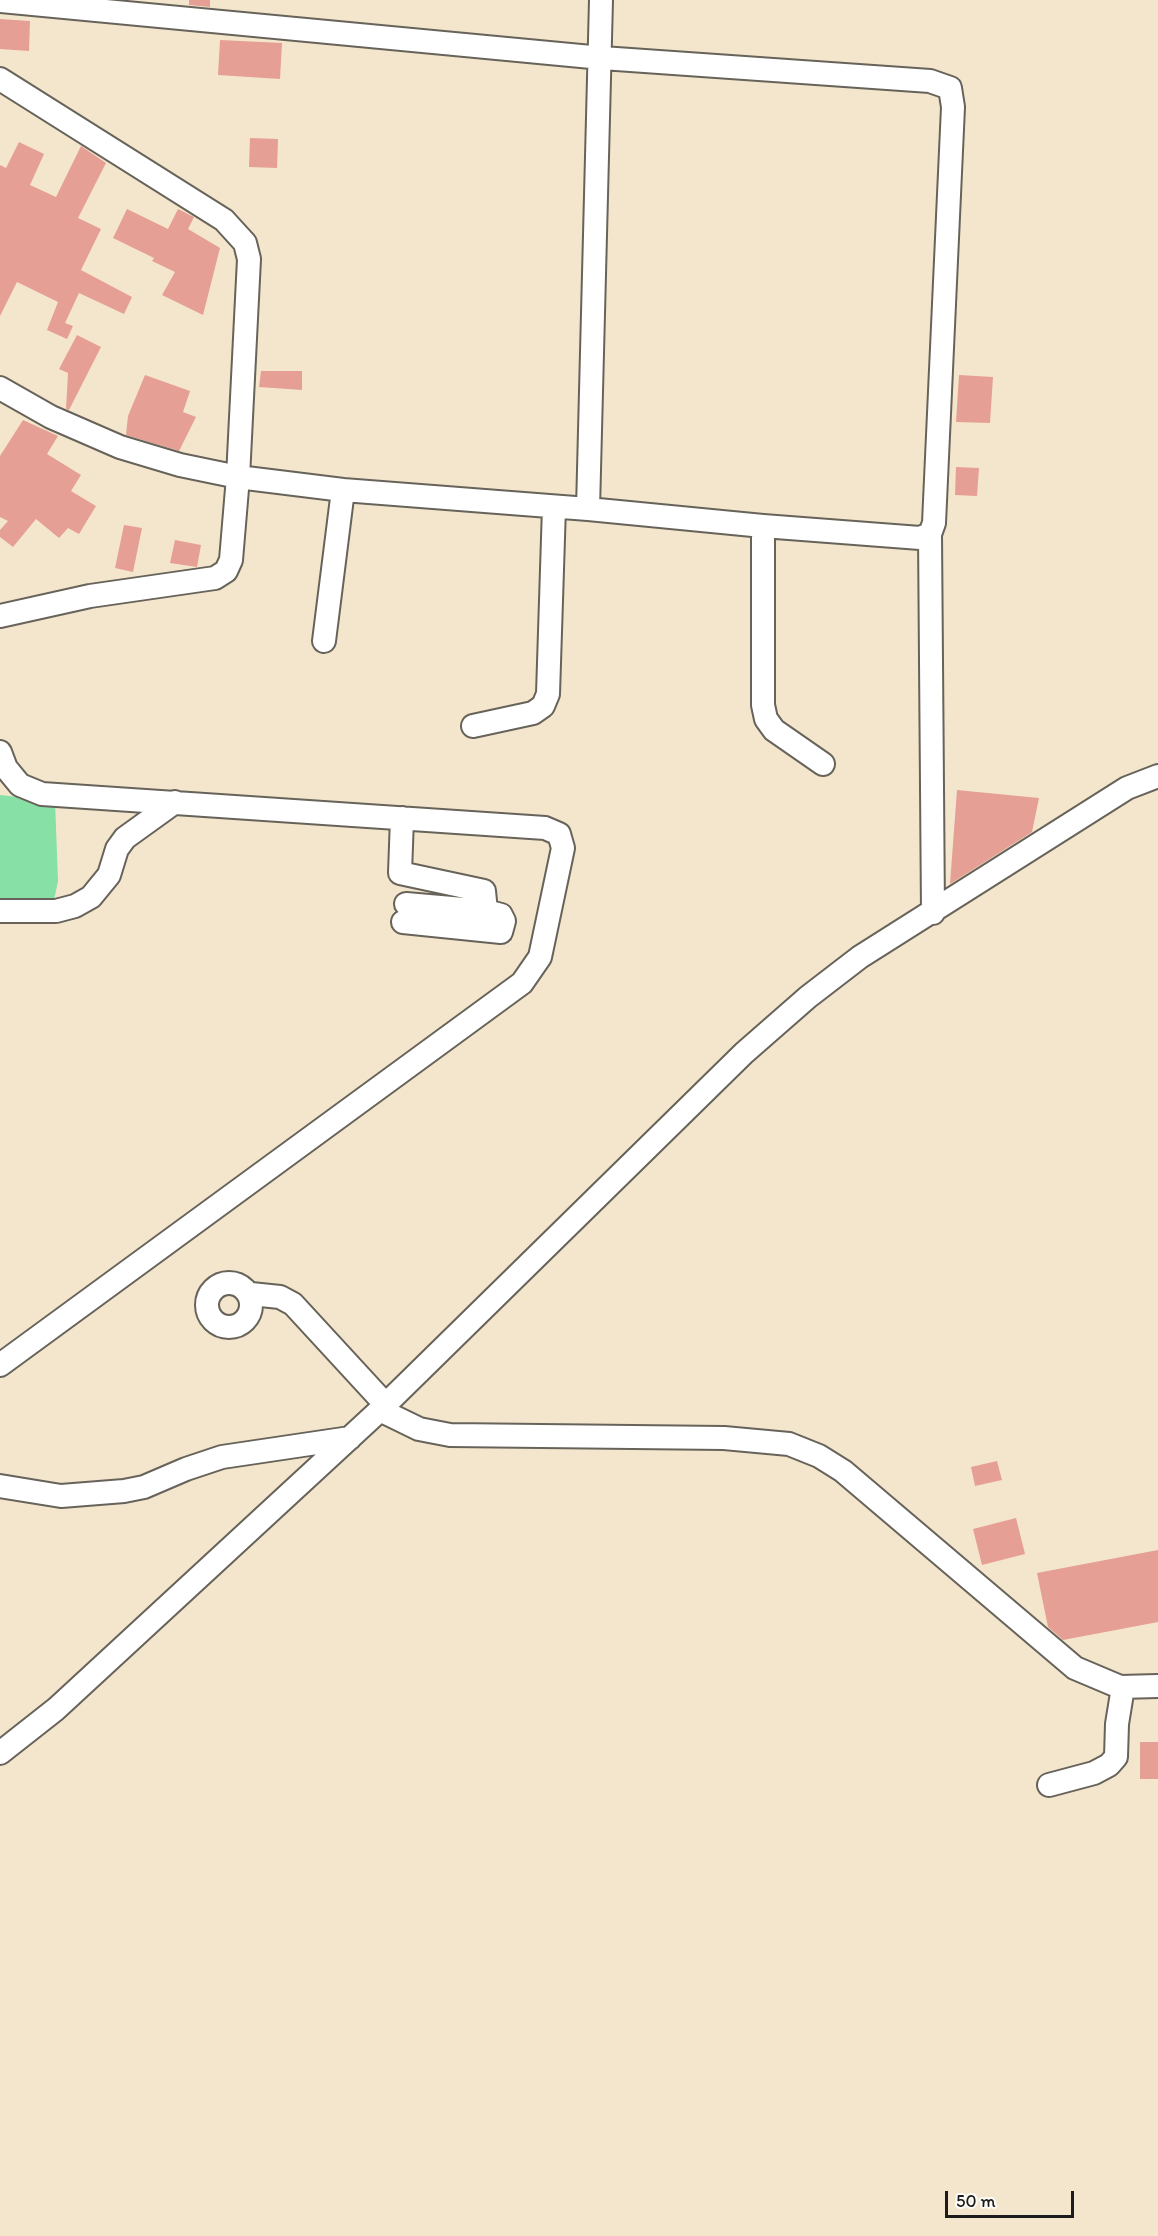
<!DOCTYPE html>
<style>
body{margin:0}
#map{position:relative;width:1158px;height:2236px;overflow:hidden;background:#f3e6cc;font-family:Itim,sans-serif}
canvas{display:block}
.scale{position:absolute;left:945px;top:2191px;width:129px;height:27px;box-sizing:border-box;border:3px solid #1c1c1c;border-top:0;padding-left:8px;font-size:18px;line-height:21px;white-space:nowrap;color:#1c1c1c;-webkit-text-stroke:4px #fdfcf7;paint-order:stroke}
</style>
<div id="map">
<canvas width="1158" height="2236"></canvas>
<div class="scale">50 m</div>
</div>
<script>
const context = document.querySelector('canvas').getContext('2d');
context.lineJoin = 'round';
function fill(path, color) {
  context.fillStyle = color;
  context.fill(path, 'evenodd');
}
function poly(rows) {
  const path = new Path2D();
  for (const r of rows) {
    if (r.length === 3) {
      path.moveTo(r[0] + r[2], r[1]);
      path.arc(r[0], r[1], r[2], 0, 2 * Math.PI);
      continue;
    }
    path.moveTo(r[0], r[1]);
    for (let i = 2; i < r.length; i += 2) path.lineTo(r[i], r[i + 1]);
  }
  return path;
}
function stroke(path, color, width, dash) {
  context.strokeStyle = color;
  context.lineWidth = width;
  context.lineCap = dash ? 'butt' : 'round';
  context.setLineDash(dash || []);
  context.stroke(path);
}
fill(poly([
 [0,795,55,801,58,881,54,900,0,902]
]), '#87e0a5');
fill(poly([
 [189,0,210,0,210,7,189,5],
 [0,19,30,21,29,51,0,49],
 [220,40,282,43,280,79,218,75],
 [250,138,278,139,277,168,249,167],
 [19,142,44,154,30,185,56,197,81,146,106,163,78,218,101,229,81,270,132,297,124,314,79,293,65,323,73,326,67,339,47,330,58,302,17,282,0,316,0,165,6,168],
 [127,209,168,229,178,209,194,217,188,229,220,248,203,315,162,295,175,272,152,261,154,258,113,238],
 [77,335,101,347,69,410,66,409,68,373,59,369],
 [261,371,302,371,302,390,259,387],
 [145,375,190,391,183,412,196,417,179,451,126,435,128,416],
 [959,375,993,377,990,423,956,422],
 [23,420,58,436,47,454,81,475,71,491,96,506,79,534,68,528,59,538,36,519,13,547,0,537,0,530,8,521,0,517,0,456],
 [956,467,979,468,977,496,955,495],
 [124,525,142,528,133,572,115,568],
 [175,540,201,545,197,567,170,563],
 [957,790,1039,798,1032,832,950,884],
 [997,1461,1002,1480,975,1486,971,1467],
 [1016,1518,1025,1554,982,1565,973,1529],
 [1158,1550,1158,1622,1063,1640,1048,1627,1037,1573],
 [1140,1742,1158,1742,1158,1779,1140,1779]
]), '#e69f94');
const minor = poly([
 [0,1,602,58,930,81,950,88,953,107,934,523,930,534,933,913],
 [0,79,224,220,245,243,249,259,238,477,231,560,226,571,215,578,90,596,0,616],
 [0,388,51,417,120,447,180,465,238,477,343,490,588,509,763,526,920,538,930,534],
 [588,509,601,0],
 [763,526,763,705,766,719,774,730,823,764],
 [324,641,343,490],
 [473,726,533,713,543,706,548,694,554,507],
 [0,752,6,768,20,785,42,794,545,828,559,834,563,848,540,957,522,983,0,1365],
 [402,818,400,873,484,891,486,911,501,915,504,921,501,932,403,922],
 [406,904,486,911],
 [0,911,56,911,75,906,91,897,109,875,117,849,125,838,175,802],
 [229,1305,22],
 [251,1294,280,1297,293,1304,386,1405],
 [380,1410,419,1429,450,1435,724,1438,789,1444,819,1456,843,1471,1075,1668,1120,1687,1158,1686],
 [0,1486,61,1496,124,1491,144,1487,186,1469,222,1457,350,1438],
 [0,1753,56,1709,380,1410,744,1053,808,997,860,957,1127,788,1158,776],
 [1049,1785,1094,1773,1109,1765,1116,1757,1117,1724,1123,1687]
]);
stroke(minor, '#67635a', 26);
stroke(minor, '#fff', 22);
</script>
